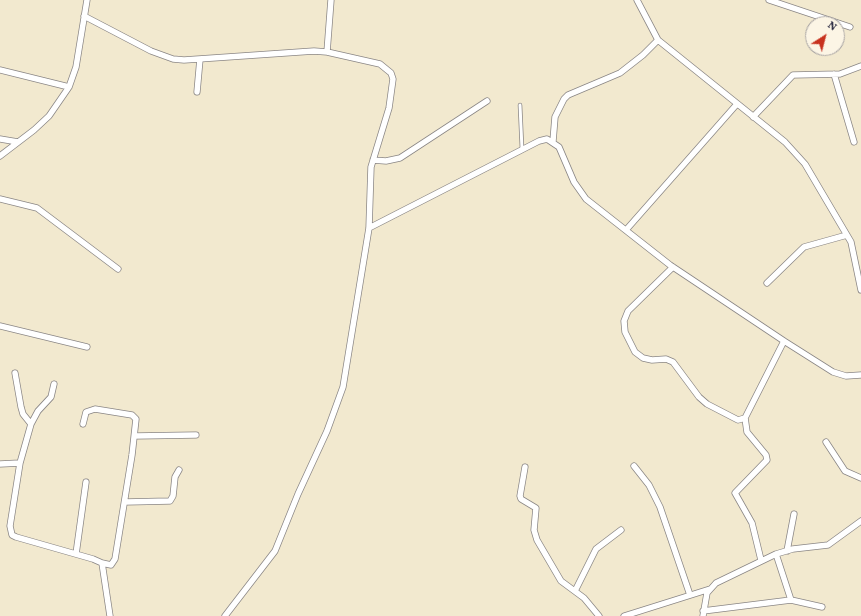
<!DOCTYPE html>
<style>
body{margin:0}
#map{position:relative;width:861px;height:616px;overflow:hidden;background:#f2e9cf;font-family:Vollkorn,serif}
canvas{display:block}
.north{position:absolute;left:805px;top:16px;width:40px;height:40px;box-sizing:border-box;background:#fcf5e5;border:1px solid #a5a1a1;border-radius:50%;rotate:36deg;font-size:11px;font-weight:700;line-height:16px;text-align:center;color:#22223b}
.north::after{content:'';display:block;margin:auto;width:14px;height:18px;background:#c8321e;clip-path:polygon(50% 0,100% 100%,50% 72%,0 100%)}
</style>
<div id="map">
<canvas width="861" height="616"></canvas>
<div class="north">N</div>
</div>
<script>
const context = document.querySelector('canvas').getContext('2d');
context.lineJoin = 'round';
function poly(rows) {
  const path = new Path2D();
  for (const r of rows) {
    path.moveTo(r[0], r[1]);
    for (let i = 2; i < r.length; i += 2) path.lineTo(r[i], r[i + 1]);
  }
  return path;
}
function stroke(path, color, width, dash) {
  context.strokeStyle = color;
  context.lineWidth = width;
  context.lineCap = dash ? 'butt' : 'round';
  context.setLineDash(dash || []);
  context.stroke(path);
}
const service = poly([
 [520,105,522,149]
]);
const minor = poly([
 [637,0,658,40,785,142,805,164,851,242,861,290],
 [769,0,850,27],
 [84,16,151,51,173,59,184,60,314,51,327,52,380,64,391,73,393,79,389,108,371,167,369,228,343,387,327,431,298,494,275,551,225,616],
 [327,52,331,0],
 [0,70,69,87],
 [834,74,854,142],
 [197,92,200,59],
 [753,117,793,75,840,74,861,66],
 [0,139,18,142],
 [553,141,555,117,564,99,568,95,620,73,643,55,658,40],
 [0,156,34,130,49,116,69,87,76,67,87,0],
 [373,160,386,161,400,158,487,101],
 [0,199,37,208,118,269],
 [369,228,539,141,547,139,559,147,574,182,586,199,670,265,784,341,833,372,846,376,861,375],
 [626,230,737,104],
 [673,267,628,311,624,321,625,332,635,352,643,358,652,360,666,359,673,362,699,397,707,404,738,420,745,418,784,341],
 [767,283,804,247,847,235],
 [0,326,87,347],
 [15,373,21,407,23,414,31,424],
 [745,418,747,432,766,455,767,460,735,493,752,523,761,560],
 [83,424,86,412,95,409,132,415,136,419,132,455,115,559,111,565,102,563],
 [135,436,196,435],
 [826,442,845,471,861,478],
 [20,463,31,424,38,411,51,397,54,384],
 [0,464,20,463,10,526,12,535,16,537,93,559,102,563,110,616],
 [634,466,649,485,660,507,690,595],
 [525,467,520,496,521,499,536,508,534,530,537,540,561,581,584,598,599,616],
 [125,502,170,501,173,496,175,477,179,470],
 [787,551,794,514],
 [76,554,86,482],
 [575,591,596,549,621,530],
 [791,600,822,607],
 [703,611,791,600,776,554],
 [624,616,710,589],
 [703,616,707,593,716,583,776,554,793,549,828,545,861,521]
]);
stroke(service, '#8a8685', 4.5);
stroke(minor, '#8a8685', 7);
stroke(service, '#fff', 3);
stroke(minor, '#fff', 5.5);
</script>
